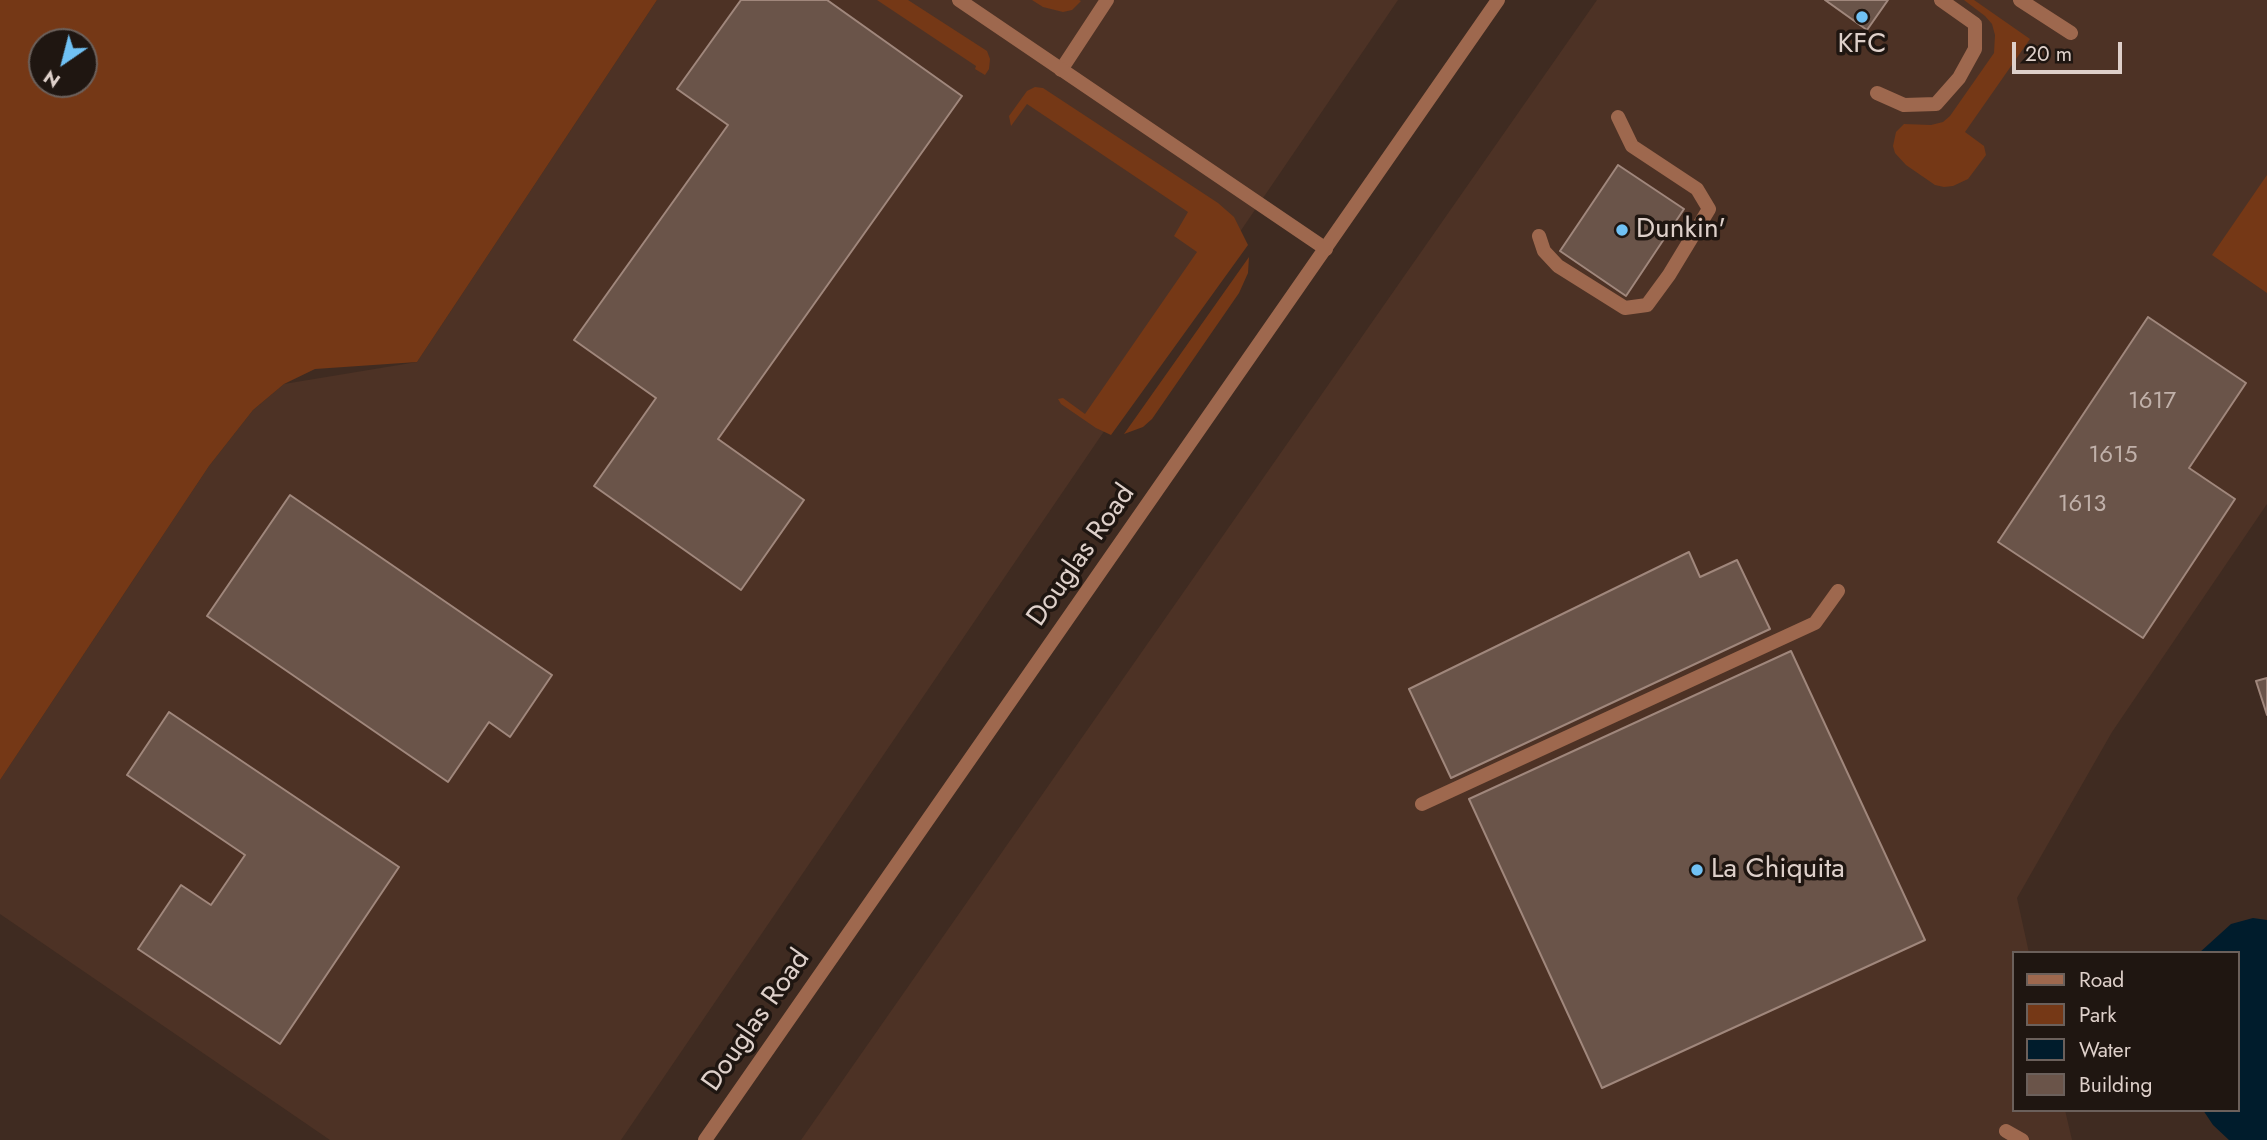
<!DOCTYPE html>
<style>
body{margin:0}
#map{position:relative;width:2267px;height:1140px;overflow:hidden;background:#3f2b21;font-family:Jost,sans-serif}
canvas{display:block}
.legend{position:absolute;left:2012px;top:951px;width:228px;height:161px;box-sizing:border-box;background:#1f1611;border:2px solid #6b605b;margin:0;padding:9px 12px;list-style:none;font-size:21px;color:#ded0ca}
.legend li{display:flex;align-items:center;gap:14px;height:35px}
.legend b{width:35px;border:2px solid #6b605b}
.north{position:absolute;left:28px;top:28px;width:70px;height:70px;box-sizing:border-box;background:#1f1611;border:2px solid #6b605b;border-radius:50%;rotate:215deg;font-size:19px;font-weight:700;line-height:28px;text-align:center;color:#ded0ca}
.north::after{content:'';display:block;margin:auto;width:24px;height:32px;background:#70c1f4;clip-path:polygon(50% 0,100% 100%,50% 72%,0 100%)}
.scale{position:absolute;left:2012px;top:42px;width:110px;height:32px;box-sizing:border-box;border:4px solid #ded0ca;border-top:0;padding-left:9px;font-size:21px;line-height:24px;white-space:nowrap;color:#ded0ca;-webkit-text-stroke:5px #1f1611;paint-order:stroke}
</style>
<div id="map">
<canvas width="2267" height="1140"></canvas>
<ul class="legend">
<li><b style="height:9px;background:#9e684e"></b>Road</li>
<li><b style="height:19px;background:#753816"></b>Park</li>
<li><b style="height:19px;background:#001c2c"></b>Water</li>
<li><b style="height:19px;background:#6a5449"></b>Building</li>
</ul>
<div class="north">N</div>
<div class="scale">20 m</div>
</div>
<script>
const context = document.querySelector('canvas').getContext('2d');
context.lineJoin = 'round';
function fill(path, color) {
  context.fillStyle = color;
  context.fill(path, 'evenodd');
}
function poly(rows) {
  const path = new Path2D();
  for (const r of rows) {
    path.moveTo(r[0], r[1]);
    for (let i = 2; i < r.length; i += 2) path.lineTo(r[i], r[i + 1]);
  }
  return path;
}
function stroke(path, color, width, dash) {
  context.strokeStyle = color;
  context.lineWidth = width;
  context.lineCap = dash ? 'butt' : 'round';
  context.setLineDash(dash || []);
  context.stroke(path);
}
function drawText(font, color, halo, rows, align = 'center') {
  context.font = font + ' Jost,sans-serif';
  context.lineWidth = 7;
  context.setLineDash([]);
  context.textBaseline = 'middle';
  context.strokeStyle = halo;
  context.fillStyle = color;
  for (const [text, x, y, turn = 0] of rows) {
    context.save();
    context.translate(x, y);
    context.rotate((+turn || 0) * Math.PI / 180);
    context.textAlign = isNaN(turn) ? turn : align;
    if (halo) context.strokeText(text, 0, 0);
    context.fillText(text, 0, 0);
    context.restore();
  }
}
fill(poly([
 [657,0,1398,0,621,1140,330,1140,0,914,0,780,209,466,253,410,284,384,417,362],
 [1597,0,2267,0,2267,504,2112,732,2017,898,2029,953,2013,953,2013,1110,2065,1110,2072,1140,801,1140]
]), '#4d3225');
fill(poly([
 [0,0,657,0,417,362,315,369,284,384,253,410,209,466,0,780],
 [42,42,84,42,84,84,42,84],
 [877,0,908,0,987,51,990,59,989,69,985,75,975,69,976,66],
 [1032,0,1079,0,1081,1,1072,10,1063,12,1043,7],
 [1964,0,1974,0,2030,39,1965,132,1984,146,1986,155,1968,179,1953,186,1944,187,1935,185,1906,165,1895,153,1893,146,1896,132,1904,124,1931,125,1943,122,1950,116,1994,53,1995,35,1992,24,1985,16],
 [1035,87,1043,88,1218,203,1234,217,1248,245,1111,435,1096,428,1061,404,1058,399,1063,398,1085,414,1197,252,1174,236,1188,212,1027,104,1011,126,1009,116,1027,91],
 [2267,175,2267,293,2212,255],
 [1249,257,1248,273,1239,293,1152,419,1143,427,1124,434]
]), '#753816');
fill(poly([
 [2253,918,2267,920,2267,1140,2229,1140,2213,1125,2203,1110,2237,1110,2237,953,2199,953,2231,924]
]), '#001c2c');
const building = poly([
 [741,0,827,0,962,96,718,439,804,500,741,590,594,486,656,398,574,340,728,125,677,89,741,0],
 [1825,0,1888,0,1867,30,1825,0],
 [1618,165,1684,209,1626,296,1560,251,1618,165],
 [2148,317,2246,383,2189,468,2235,499,2143,638,1998,542,2148,317],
 [290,495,552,675,510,737,489,722,448,782,207,616,290,495],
 [1689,552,1700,577,1737,560,1770,629,1451,778,1409,689,1689,552],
 [1791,651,1925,940,1602,1088,1469,799,1791,651],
 [2267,678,2267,715,2256,681,2267,678],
 [169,712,399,867,280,1044,138,949,181,885,211,905,245,855,127,775,169,712]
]);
fill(building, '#6a5449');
stroke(building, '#a0877c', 2);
stroke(poly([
 [2020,0,2071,33],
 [1061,70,1107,0],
 [1877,93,1904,105,1936,104,1959,78,1975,49,1975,24,1941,0],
 [1539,236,1544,251,1558,266,1625,308,1647,305,1669,275,1709,209,1697,189,1632,146,1618,117],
 [1422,804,1815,623,1838,591],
 [2006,1131,2022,1140]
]), '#9e684e', 14);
stroke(poly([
 [959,0,1326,249]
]), '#9e684e', 14);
stroke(poly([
 [705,1140,1498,0]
]), '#9e684e', 14);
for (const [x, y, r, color] of [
 [1862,17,7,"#70c1f4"],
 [1622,230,7,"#70c1f4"],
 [1697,870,7,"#70c1f4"]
]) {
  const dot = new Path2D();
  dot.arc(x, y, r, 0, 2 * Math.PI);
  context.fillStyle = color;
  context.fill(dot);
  stroke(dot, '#1f1611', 2.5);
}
drawText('24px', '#c1b1aa', null, [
 ["1617",2152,402],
 ["1615",2113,456],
 ["1613",2082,505]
]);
drawText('28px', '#ded0ca', '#1f1611', [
 ["KFC",1862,45,"center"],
 ["Dunkin'",1636,230],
 ["La Chiquita",1711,870]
], 'left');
drawText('28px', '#ded0ca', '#1f1611', [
 ["Douglas Road",1082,556,-55],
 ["Douglas Road",757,1021,-55]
]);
</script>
